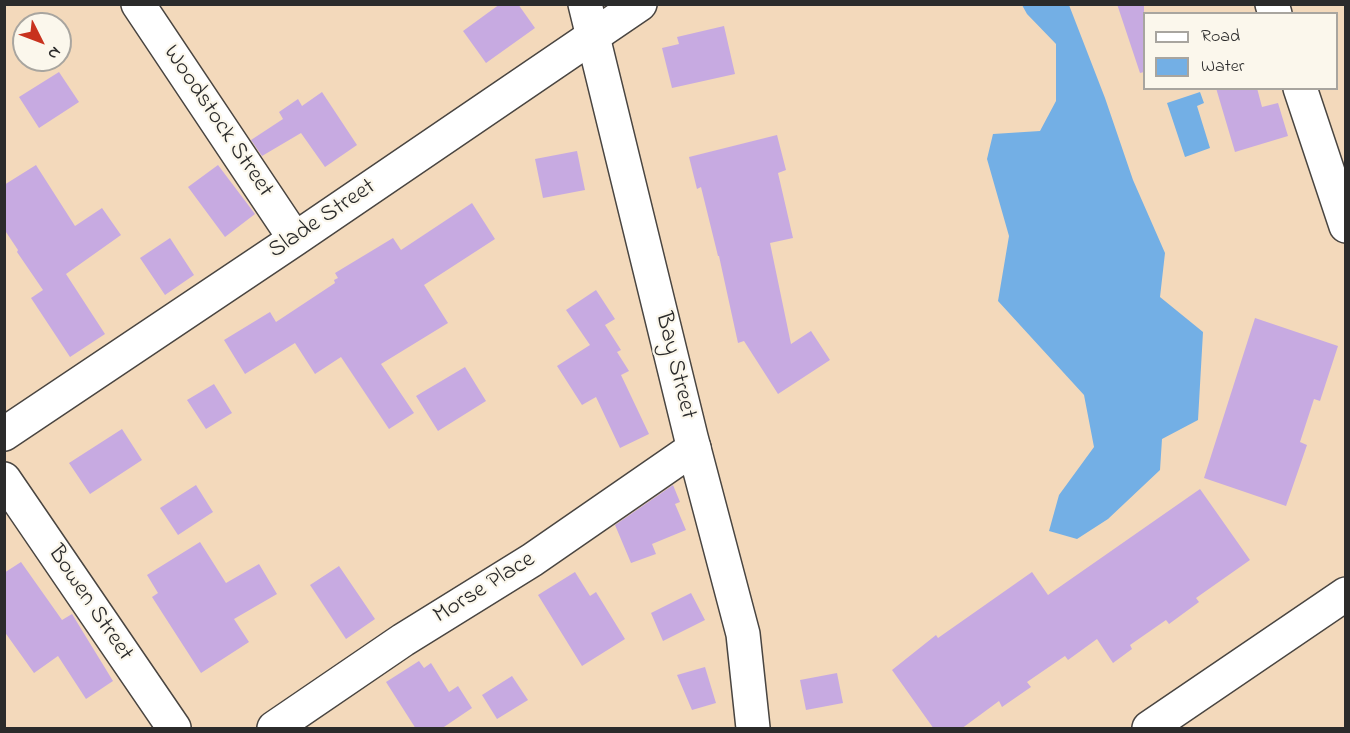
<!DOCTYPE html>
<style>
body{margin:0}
#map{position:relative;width:1350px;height:733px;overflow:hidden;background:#f3d9bb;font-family:"Indie Flower",sans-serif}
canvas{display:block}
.frame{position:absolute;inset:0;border:6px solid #2b2b2b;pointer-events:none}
.legend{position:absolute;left:1143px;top:12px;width:195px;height:78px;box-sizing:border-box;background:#fbf7ec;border:2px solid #a8a59f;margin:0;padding:8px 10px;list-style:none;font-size:18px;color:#2b2b2b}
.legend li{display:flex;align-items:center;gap:12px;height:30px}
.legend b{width:30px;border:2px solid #a8a59f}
.north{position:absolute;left:12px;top:12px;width:60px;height:60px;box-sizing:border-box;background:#fbf7ec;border:2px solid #a8a59f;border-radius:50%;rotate:132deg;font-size:16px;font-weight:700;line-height:24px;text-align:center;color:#2b2b2b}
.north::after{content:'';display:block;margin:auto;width:21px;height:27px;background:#c8321e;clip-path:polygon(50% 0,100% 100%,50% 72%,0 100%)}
</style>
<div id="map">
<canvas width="1350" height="733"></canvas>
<div class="frame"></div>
<ul class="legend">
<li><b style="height:8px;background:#fff"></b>Road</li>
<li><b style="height:16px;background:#73afe5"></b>Water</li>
</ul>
<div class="north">N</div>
</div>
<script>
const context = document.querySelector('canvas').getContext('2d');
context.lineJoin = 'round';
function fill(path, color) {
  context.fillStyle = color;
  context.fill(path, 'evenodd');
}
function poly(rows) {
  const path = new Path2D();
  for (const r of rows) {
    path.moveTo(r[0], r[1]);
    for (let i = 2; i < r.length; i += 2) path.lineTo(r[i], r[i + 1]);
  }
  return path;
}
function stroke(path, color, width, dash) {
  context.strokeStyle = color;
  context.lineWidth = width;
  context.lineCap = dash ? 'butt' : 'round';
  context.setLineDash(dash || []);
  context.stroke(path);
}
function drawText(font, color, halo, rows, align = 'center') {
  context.font = font + ' "Indie Flower",sans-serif';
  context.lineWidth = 4.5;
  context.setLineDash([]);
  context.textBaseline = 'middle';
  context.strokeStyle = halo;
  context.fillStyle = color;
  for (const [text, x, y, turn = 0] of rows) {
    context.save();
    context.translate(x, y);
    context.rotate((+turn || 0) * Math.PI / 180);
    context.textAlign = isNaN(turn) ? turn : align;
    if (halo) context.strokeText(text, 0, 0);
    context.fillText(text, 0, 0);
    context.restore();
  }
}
fill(poly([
 [1022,5,1069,5,1105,98,1133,180,1165,253,1160,297,1203,332,1198,420,1162,439,1160,470,1108,519,1077,539,1049,531,1059,495,1094,447,1084,395,998,301,1009,236,987,159,993,134,1040,131,1056,101,1056,44,1027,14],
 [1200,92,1204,103,1197,106,1210,148,1185,157,1167,103]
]), '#73afe5');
fill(poly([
 [500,4,518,4,535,28,486,63,463,31],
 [1117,4,1144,4,1144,72,1140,73],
 [724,26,735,74,672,88,662,48,679,44,677,37],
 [59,72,79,102,39,128,19,97],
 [1216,88,1257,88,1262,107,1278,103,1288,136,1235,152],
 [322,92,357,145,325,167,301,133,262,156,251,140,283,119,279,112,298,99,302,106],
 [777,135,786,170,778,173,793,238,770,243,791,344,811,331,830,360,778,394,744,341,738,343,719,256,718,256,701,187,697,189,689,157],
 [577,151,585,190,543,198,535,159],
 [36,165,75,226,102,208,121,235,66,274,105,334,70,357,31,298,43,290,17,252,18,250,4,229,4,185],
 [218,165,255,214,225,237,188,187],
 [472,203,495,239,424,285,448,323,381,364,414,413,389,429,341,357,315,374,295,343,245,374,224,340,270,312,276,322,335,283,334,280,338,278,335,273,393,238,401,250],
 [170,238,194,275,165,295,140,258],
 [596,290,615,319,605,325,621,350,617,352,629,371,621,375,649,434,620,448,596,397,582,405,557,366,590,345,566,310],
 [1255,318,1338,346,1320,401,1314,399,1300,442,1307,445,1286,506,1204,478],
 [465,367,486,401,438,431,416,396],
 [214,384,232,413,206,429,187,400],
 [122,429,142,460,90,494,69,463],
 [196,485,213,512,178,535,160,508],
 [673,485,680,502,675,504,686,530,652,544,656,554,631,563,615,525],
 [1200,489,1250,560,1196,598,1199,602,1169,624,1166,620,1130,645,1132,649,1113,663,1097,639,1068,660,1065,656,1027,682,1031,687,1002,707,999,701,961,729,934,729,892,670,936,635,938,638,1032,572,1048,595],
 [200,542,226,583,259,564,277,594,234,619,249,642,201,673,152,597,158,593,147,575],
 [21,562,62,620,72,614,113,681,86,699,58,656,34,673,4,631,4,573],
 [339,566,375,619,346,639,310,585],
 [575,572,590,596,596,592,625,639,582,666,538,595],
 [691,593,705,620,663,641,651,613],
 [419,661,424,668,431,663,449,692,458,686,472,708,441,729,416,729,386,682],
 [705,667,716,703,692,710,677,675],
 [837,673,843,703,806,710,800,680],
 [512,676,528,700,497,719,482,695]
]), '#c7aae1');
const minor = poly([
 [138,4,295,239],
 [1272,4,1275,14],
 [1300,88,1346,226],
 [4,434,295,239,640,4],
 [4,479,174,728],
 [274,728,403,640,532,560,694,448],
 [1149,728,1346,594]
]);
const major = poly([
 [585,4,691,437,743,634,753,728]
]);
stroke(minor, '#494541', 36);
stroke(major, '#494541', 36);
stroke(minor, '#fff', 33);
stroke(major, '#fff', 33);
drawText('24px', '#2b2b2b', '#fbf7ec', [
 ["Woodstock Street",217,122,56],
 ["Slade Street",323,220,-34],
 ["Bay Street",674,366,76],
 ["Morse Place",485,589,-32],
 ["Bowen Street",89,604,56]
]);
</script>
